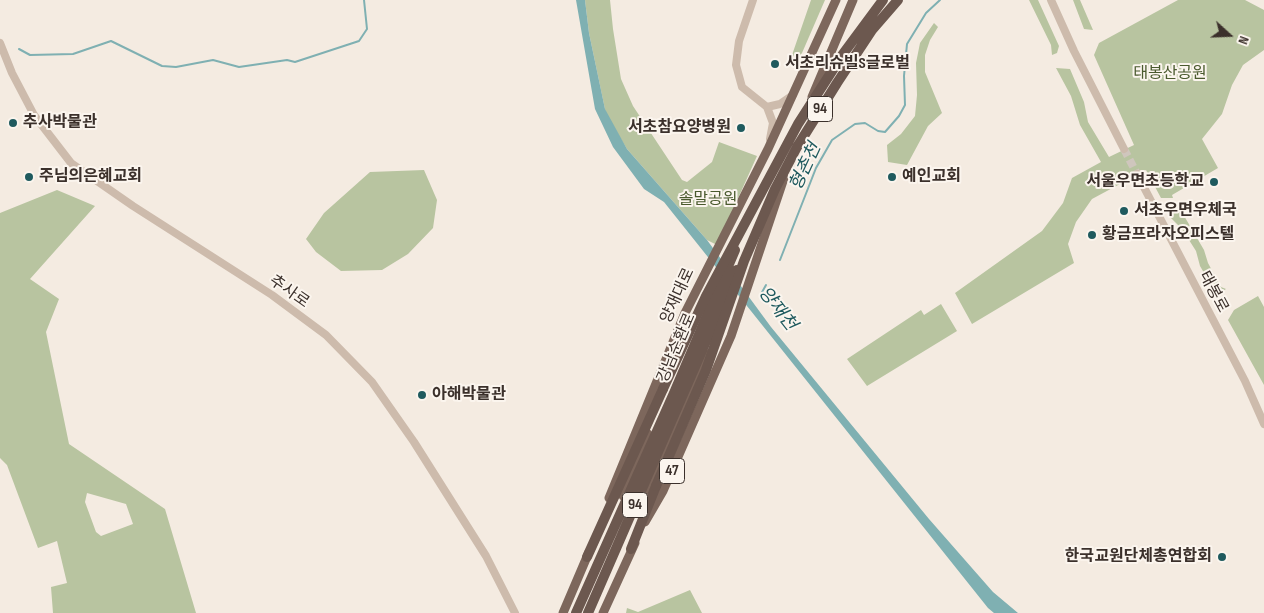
<!DOCTYPE html>
<meta charset="utf-8">
<style>
body{margin:0}
#map{position:relative;width:1264px;height:613px;overflow:hidden;background:#f4ebe1;font-family:"Sofia Sans Condensed",sans-serif}
canvas{display:block}
.north{position:absolute;left:1204px;top:10px;width:50px;height:50px;-webkit-text-stroke:4px #fbf5ee;paint-order:stroke;rotate:110deg;font-size:14px;font-weight:700;line-height:20px;text-align:center;color:#3b302b}
.north::after{content:'';display:block;margin:auto;width:18px;height:22px;background:#3b302b;clip-path:polygon(50% 0,100% 100%,50% 72%,0 100%)}
</style>
<div id="map">
<canvas width="1264" height="613"></canvas>
<div class="north">N</div>
</div>
<script>
const context = document.querySelector('canvas').getContext('2d');
context.lineJoin = 'round';
function fill(path, color) {
  context.fillStyle = color;
  context.fill(path, 'evenodd');
}
function poly(rows) {
  const path = new Path2D();
  for (const r of rows) {
    path.moveTo(r[0], r[1]);
    for (let i = 2; i < r.length; i += 2) path.lineTo(r[i], r[i + 1]);
  }
  return path;
}
function stroke(path, color, width, dash) {
  context.strokeStyle = color;
  context.lineWidth = width;
  context.lineCap = dash ? 'butt' : 'round';
  context.setLineDash(dash || []);
  context.stroke(path);
}
function drawText(font, color, halo, rows, align = 'center') {
  context.font = font + ' "Sofia Sans Condensed","Noto Sans KR",sans-serif';
  context.lineWidth = 4;
  context.setLineDash([]);
  context.textBaseline = 'middle';
  context.strokeStyle = halo;
  context.fillStyle = color;
  for (const [text, x, y, turn = 0] of rows) {
    context.save();
    context.translate(x, y);
    context.rotate((+turn || 0) * Math.PI / 180);
    context.textAlign = isNaN(turn) ? turn : align;
    if (halo) context.strokeText(text, 0, 0);
    context.fillText(text, 0, 0);
    context.restore();
  }
}
fill(poly([
 [585,0,610,0,613,29,621,79,633,106,682,180,687,182,712,162,719,142,757,156,717,245,707,240,627,149,606,114,589,33],
 [811,0,825,0,802,53,797,59,792,55],
 [1029,0,1038,0,1059,46,1057,53,1052,55,1051,45],
 [1073,0,1080,0,1093,30,1084,29],
 [1178,0,1245,0,1264,10,1264,50,1243,65,1232,85,1222,114,1202,139,1218,168,1172,195,1173,198,1161,198,1146,170,1092,199,1076,222,1068,244,1074,263,972,324,955,293,1042,231,1063,203,1072,178,1101,162,1080,125,1071,96,1056,68,1070,69,1084,102,1088,122,1109,157,1134,145,1094,55,1099,43],
 [934,23,938,27,930,40,925,55,925,72,942,113,928,126,907,165,888,162,887,145,901,134,915,116,917,95,916,63,920,43],
 [424,170,437,200,433,228,408,254,382,270,341,271,316,252,306,239,324,213,370,172],
 [57,190,95,206,30,279,59,299,46,332,69,444,165,509,196,613,53,613,51,587,67,583,57,541,38,548,7,465,0,458,0,213],
 [87,493,126,504,133,524,101,536,96,532,85,502],
 [1176,202,1204,250,1208,263,1221,287,1226,289,1223,291,1214,290,1200,266,1196,251,1182,229,1171,218,1169,206],
 [1258,296,1264,307,1264,385,1228,320,1234,310],
 [941,304,957,331,867,386,847,359,921,310,924,315],
 [690,590,702,613,626,613,627,608,638,612]
]), '#b8c4a0');
fill(poly([
 [576,0,585,0,589,33,605,109,627,149,707,240,771,327,929,519,993,592,1018,613,994,613,988,608,664,202,644,189,613,147,595,109]
]), '#7fb0b2');
stroke(poly([
 [19,49,30,55,73,54,111,41,162,66,176,67,213,60,239,67,287,60,295,62,359,41,367,29,364,0],
 [780,260,816,168,832,140,855,124,865,123,878,131,885,132,899,116,905,105,904,76,907,44,926,13,940,0],
 [761,294,766,285]
]), '#7fb0b2', 2);
stroke(poly([
 [1124,149,1137,174]
]), '#cfc6bd', 8, [8, 4]);
stroke(poly([
 [753,0,739,41,736,65,742,87,767,107],
 [1051,0,1074,51,1124,149],
 [0,43,12,73,34,115,71,163,133,206,272,295,326,335,372,382,414,442,486,556,515,613],
 [767,107,773,123,770,139],
 [767,107,780,104,793,95],
 [1137,174,1245,381,1264,424]
]), '#cdbbac', 8);
stroke(poly([
 [812,97,853,0],
 [647,490,708,354],
 [623,496,648,434],
 [609,498,685,313,768,149,836,0],
 [645,522,663,491,731,336,784,178],
 [563,613,589,552],
 [603,613,635,543]
]), '#7d675c', 9);
stroke(poly([
 [631,549,656,486],
 [587,557,663,389],
 [576,613,674,393,735,250],
 [588,613,737,270]
]), '#6c584f', 10);
stroke(poly([
 [663,389,706,296,798,124,843,54,883,0],
 [656,486,706,370,744,261,775,189,797,147,837,83,872,30,898,0]
]), '#6c584f', 10);
for (const [x, y, r, color] of [
 [775,64,5,"#1f5a5e"],
 [13,123,5,"#1f5a5e"],
 [741,128,5,"#1f5a5e"],
 [29,177,5,"#1f5a5e"],
 [892,177,5,"#1f5a5e"],
 [1214,182,5,"#1f5a5e"],
 [1124,211,5,"#1f5a5e"],
 [1092,235,5,"#1f5a5e"],
 [422,395,5,"#1f5a5e"],
 [1222,557,5,"#1f5a5e"]
]) {
  const dot = new Path2D();
  dot.arc(x, y, r, 0, 2 * Math.PI);
  context.fillStyle = color;
  context.fill(dot);
  stroke(dot, '#fbf5ee', 2);
}
for (const [x, y, w] of [
 [820,109,25],
 [672,471,25],
 [635,505,25]
]) {
  const box = new Path2D();
  box.roundRect(x - w / 2, y - 12.5, w, 25, 4);
  context.fillStyle = '#fbf5ee';
  context.fill(box);
  stroke(box, '#3b302b', 1);
}
drawText('bold 15px', '#3b302b', null, [
 ["94",820,109],
 ["47",672,471],
 ["94",635,505]
]);
drawText('bold 16px', '#3b302b', '#fbf5ee', [
 ["서초리슈빌S글로벌",785,64],
 ["추사박물관",23,123],
 ["서초참요양병원",731,128,"right"],
 ["주님의은혜교회",39,177],
 ["예인교회",902,177],
 ["서울우면초등학교",1204,182,"right"],
 ["서초우면우체국",1134,211],
 ["황금프라자오피스텔",1102,235],
 ["아해박물관",432,395],
 ["한국교원단체총연합회",1212,557,"right"]
], 'left');
drawText('16px', '#4a5a2e', '#fbf5ee', [
 ["태봉산공원",1170,74],
 ["솔말공원",708,200]
]);
drawText('16px', '#3b302b', '#fbf5ee', [
 ["추사로",289,292,35],
 ["태봉로",1213,292,62],
 ["양재대로",678,296,-65],
 ["강남순환로",677,348,-67]
]);
drawText('italic 18px', '#1f5a5e', '#fbf5ee', [
 ["형촌천",806,167,-65],
 ["양재천",777,309,52]
]);
</script>
